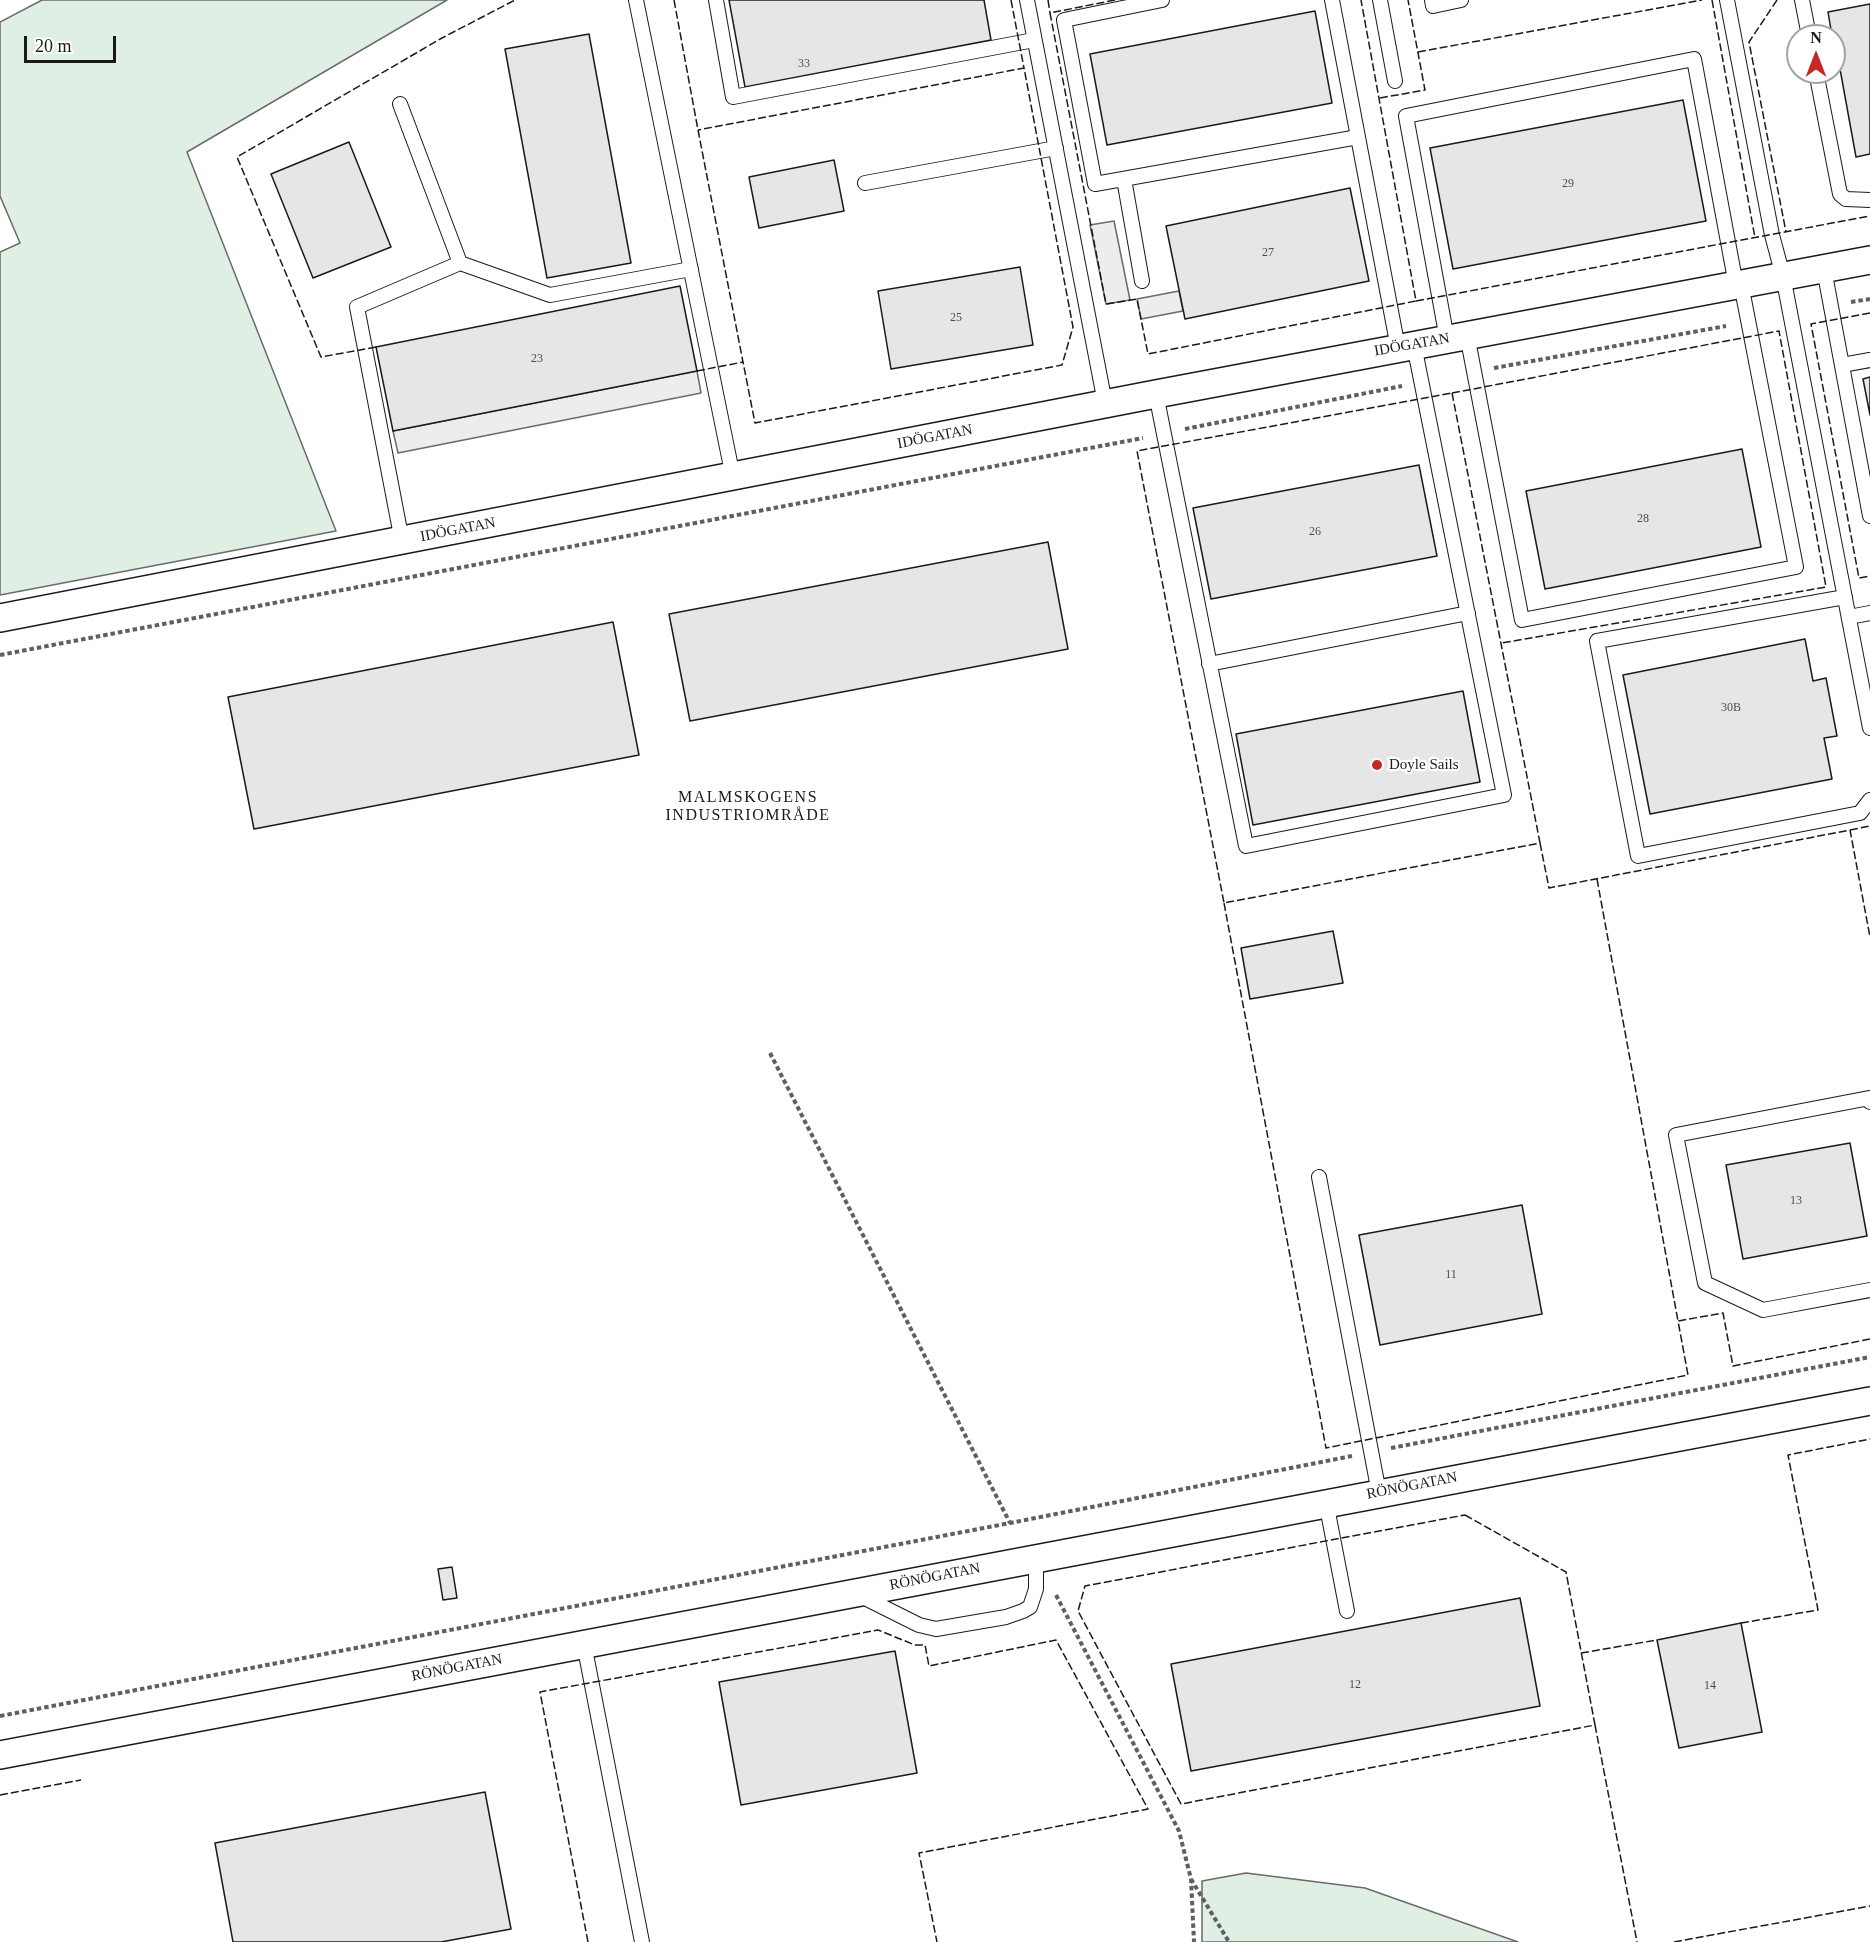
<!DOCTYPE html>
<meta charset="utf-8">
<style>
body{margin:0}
#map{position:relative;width:1870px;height:1942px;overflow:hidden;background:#fff;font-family:Georgia,serif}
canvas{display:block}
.north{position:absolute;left:1786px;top:24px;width:60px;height:60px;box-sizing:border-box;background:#fff;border:2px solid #a3a3a3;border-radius:50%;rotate:0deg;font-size:16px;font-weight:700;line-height:24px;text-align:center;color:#1a1a1a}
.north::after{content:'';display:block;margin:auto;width:21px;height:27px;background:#c62828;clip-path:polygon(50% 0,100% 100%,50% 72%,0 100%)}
.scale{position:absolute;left:24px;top:36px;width:92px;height:27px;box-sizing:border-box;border:3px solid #1a1a1a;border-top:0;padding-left:8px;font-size:18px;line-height:21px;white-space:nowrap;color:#1a1a1a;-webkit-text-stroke:4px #fff;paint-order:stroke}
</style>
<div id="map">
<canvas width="1870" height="1942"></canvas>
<div class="north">N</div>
<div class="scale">20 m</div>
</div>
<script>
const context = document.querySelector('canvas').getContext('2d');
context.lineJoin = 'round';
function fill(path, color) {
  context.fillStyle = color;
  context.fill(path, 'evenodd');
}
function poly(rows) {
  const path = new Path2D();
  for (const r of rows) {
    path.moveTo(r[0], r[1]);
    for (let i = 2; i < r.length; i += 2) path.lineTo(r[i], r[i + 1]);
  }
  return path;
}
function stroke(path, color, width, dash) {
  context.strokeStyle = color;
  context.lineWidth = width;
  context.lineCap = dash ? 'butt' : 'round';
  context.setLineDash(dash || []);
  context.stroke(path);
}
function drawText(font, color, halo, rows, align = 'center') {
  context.font = font + ' Georgia,serif';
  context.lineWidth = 4.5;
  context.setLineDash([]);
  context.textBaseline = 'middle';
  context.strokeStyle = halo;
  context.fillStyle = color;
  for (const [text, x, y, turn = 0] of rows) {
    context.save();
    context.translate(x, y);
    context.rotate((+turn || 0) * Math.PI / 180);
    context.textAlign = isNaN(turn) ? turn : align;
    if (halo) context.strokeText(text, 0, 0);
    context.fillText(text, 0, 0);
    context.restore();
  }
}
const green = poly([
 [42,0,447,0,187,152,336,531,0,595,0,252,20,243,0,196,0,22,42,0],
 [1246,1873,1365,1888,1518,1942,1202,1942,1202,1881,1246,1873]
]);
fill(green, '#e0efe3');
stroke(green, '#6a6a6a', 1.5);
const parking = poly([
 [1114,221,1130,300,1106,304,1090,225,1114,221],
 [1179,291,1183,311,1141,319,1137,299,1179,291],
 [697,371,701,393,398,453,393,431,697,371]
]);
fill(parking, '#ededed');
stroke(parking, '#6a6a6a', 1.5);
const building = poly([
 [729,0,984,0,991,40,745,87,729,0],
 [1870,4,1870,154,1856,157,1834,36,1832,36,1828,12,1870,4],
 [1315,11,1332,103,1107,145,1090,54,1315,11],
 [589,34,631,263,547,278,505,49,589,34],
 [1683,100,1706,221,1453,269,1430,148,1683,100],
 [349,142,391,247,313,278,271,174,349,142],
 [834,160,844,211,759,228,749,177,834,160],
 [1350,188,1369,281,1185,319,1166,226,1350,188],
 [1020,267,1033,345,891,369,878,291,1020,267],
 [680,286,697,371,393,431,376,347,680,286],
 [1870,377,1870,415,1863,379,1870,377],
 [1742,449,1761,547,1545,589,1526,491,1742,449],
 [1419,465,1437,556,1211,599,1193,508,1419,465],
 [1048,542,1068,649,690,721,669,614,1048,542],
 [613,622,639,755,254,829,228,697,613,622],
 [1805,639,1813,681,1826,678,1837,736,1824,738,1832,779,1650,814,1623,675,1805,639],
 [1463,691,1480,782,1253,825,1236,734,1463,691],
 [1333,931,1343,983,1250,999,1241,948,1333,931],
 [1850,1143,1867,1236,1743,1259,1726,1165,1850,1143],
 [1522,1205,1542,1314,1380,1345,1359,1235,1522,1205],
 [452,1567,457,1598,443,1600,438,1569,452,1567],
 [1520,1598,1540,1706,1191,1771,1171,1664,1520,1598],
 [1741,1623,1762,1732,1679,1748,1657,1640,1741,1623],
 [895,1651,917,1773,741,1805,719,1682,895,1651],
 [485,1792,511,1929,441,1942,233,1942,215,1843,485,1792]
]);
fill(building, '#e6e6e6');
stroke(building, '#1a1a1a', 1.5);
const service = poly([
 [636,0,733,477],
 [716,0,733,97,1034,40],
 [1027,0,1105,403],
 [1162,0,1064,20,1095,184,1358,137],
 [1332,0,1398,348],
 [1380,0,1395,81],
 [1432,0,1433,6,1461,0],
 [1727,0,1772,235,1783,276,1870,728],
 [1802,0,1809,36],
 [1816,72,1840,194,1846,199,1870,200],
 [400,104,460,263],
 [1124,179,1142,281],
 [865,183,1056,148],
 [1824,269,1870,516],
 [1467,335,1522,620,1796,567,1741,284],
 [1447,339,1406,116,1694,59,1736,285],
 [1842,365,1870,360],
 [1156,394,1246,846,1504,795,1414,345],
 [402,541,357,307,460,263,550,295,691,269],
 [1845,597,1597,641,1638,856,1860,813,1870,800],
 [1849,617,1870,613],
 [1209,664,1468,613],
 [1870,1102,1869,1098,1676,1135,1705,1283,1763,1310,1870,1290],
 [1319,1177,1379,1493],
 [1326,1502,1347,1611],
 [859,1595,919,1625,936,1629,1006,1617,1023,1611,1030,1607,1036,1589,1036,1558],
 [584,1644,642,1942]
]);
const minor = poly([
 [0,618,1156,394,1870,260],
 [0,1755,1870,1401]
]);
stroke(service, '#1a1a1a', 16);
stroke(minor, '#1a1a1a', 30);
stroke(poly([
 [1851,302,1870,299],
 [1494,368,1726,326],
 [1185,429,1402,386],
 [0,655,1143,438],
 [770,1053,1010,1523],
 [1391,1448,1870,1357],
 [1056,1595,1179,1831,1191,1879,1194,1942],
 [0,1716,1010,1523,1352,1456],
 [1191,1879,1229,1942]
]), '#5f5f5f', 4, [4.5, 3]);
stroke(service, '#fff', 14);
stroke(minor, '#fff', 27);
stroke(poly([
 [674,0,698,130,743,362,755,423,1062,365,1073,327,1024,68,698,130],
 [1011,0,1024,68],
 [1048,0,1050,13],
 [1115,0,1050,13,1106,304,1137,299,1148,354,1416,301,1361,0],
 [1712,0,1755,238],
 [1777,0,1749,42,1786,232],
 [1418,52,1702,0],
 [1380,98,1425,90,1408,0],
 [1416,301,1870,216],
 [1870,313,1811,324,1859,578,1870,576],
 [376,347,321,357,237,157,442,38,515,0],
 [697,371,743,362],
 [1452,393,1540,843,1224,903,1137,451,1452,393],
 [1452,393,1779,331,1826,587,1502,643],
 [1850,830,1870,826],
 [1540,843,1549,888,1850,830,1870,937],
 [1597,879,1678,1321],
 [1224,903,1326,1448,1688,1375,1678,1321,1723,1313,1733,1366,1870,1339],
 [1465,1515,1566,1572,1595,1725,1181,1804,1078,1611,1085,1586,1465,1515],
 [1741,1623,1818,1610,1788,1455,1870,1439],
 [1581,1653,1657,1640],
 [1595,1725,1637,1942],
 [0,1795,81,1780],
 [588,1942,540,1692,878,1630,915,1645,925,1645,929,1666,1056,1640,1148,1809,919,1853,937,1942],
 [1674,1942,1870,1906]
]), '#1a1a1a', 1.5, [8, 3]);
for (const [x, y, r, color] of [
 [1377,765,6,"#c62828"]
]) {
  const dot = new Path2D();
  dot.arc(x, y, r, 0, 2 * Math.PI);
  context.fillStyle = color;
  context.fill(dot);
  stroke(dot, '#fff', 2);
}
drawText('12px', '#4d4d4d', null, [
 ["33",804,64],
 ["29",1568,184],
 ["27",1268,253],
 ["25",956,318],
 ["23",537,359],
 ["28",1643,519],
 ["26",1315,532],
 ["30B",1731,708],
 ["13",1796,1201],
 ["11",1451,1275],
 ["12",1355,1685],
 ["14",1710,1686]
]);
drawText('15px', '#1a1a1a', '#fff', [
 ["IDÖGATAN",1412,345,-10],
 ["IDÖGATAN",935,437,-11],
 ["IDÖGATAN",458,530,-11],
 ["RÖNÖGATAN",1412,1486,-11],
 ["RÖNÖGATAN",935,1577,-11],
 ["RÖNÖGATAN",457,1668,-11]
]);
drawText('15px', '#1a1a1a', '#fff', [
 ["Doyle Sails",1389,765]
], 'left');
context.letterSpacing = '1.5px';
drawText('16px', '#1a1a1a', '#fff', [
 ["MALMSKOGENS",748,798],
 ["INDUSTRIOMRÅDE",748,816]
]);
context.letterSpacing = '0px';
</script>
